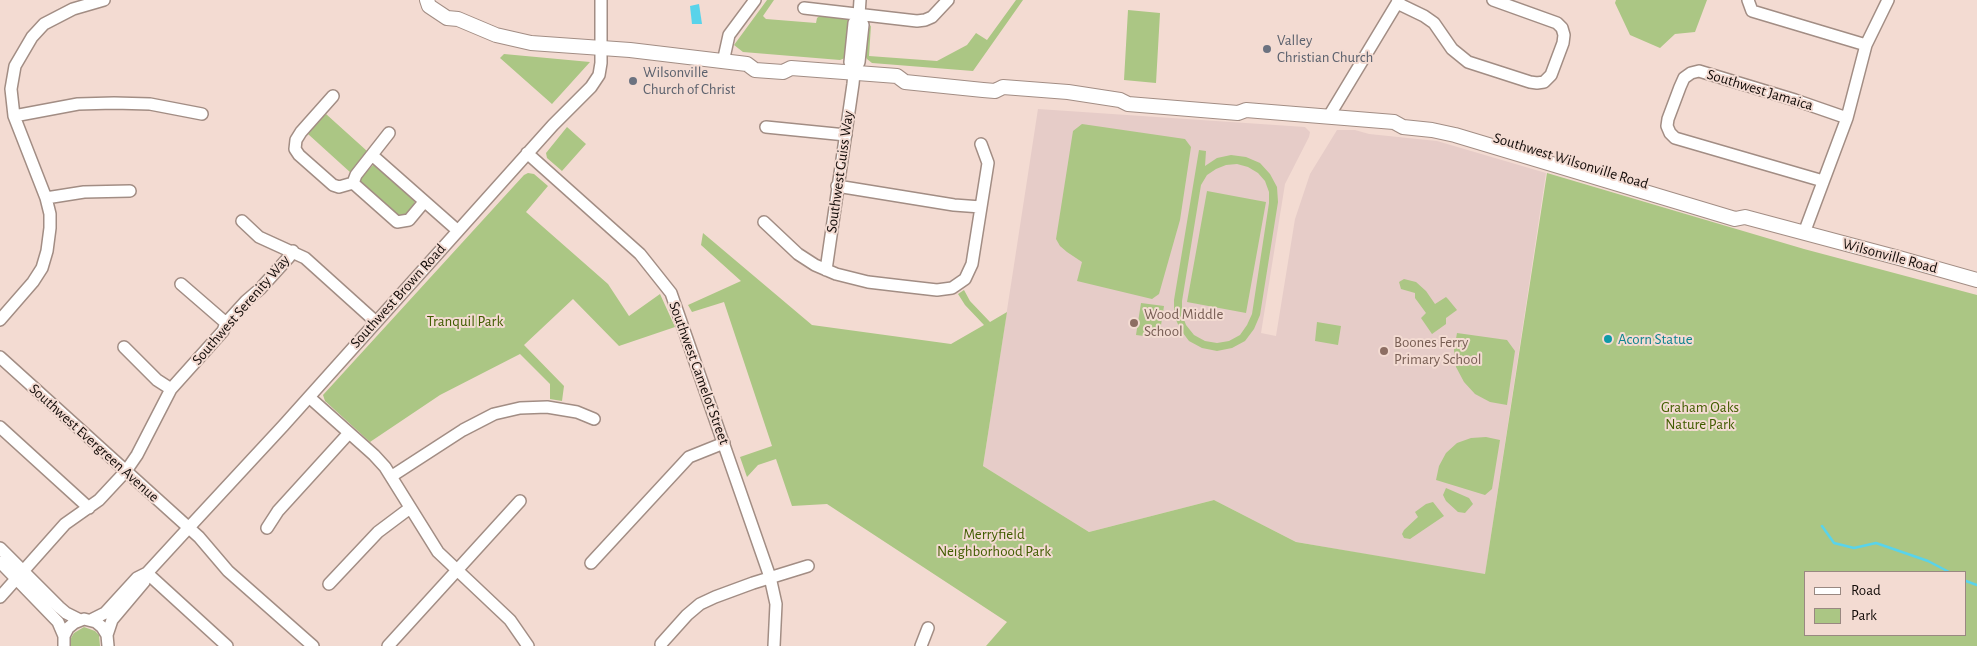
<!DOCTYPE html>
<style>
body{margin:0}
#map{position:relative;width:1977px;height:646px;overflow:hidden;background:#f3dbd2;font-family:"Alegreya Sans",sans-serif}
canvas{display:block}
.legend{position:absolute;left:1804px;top:571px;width:162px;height:65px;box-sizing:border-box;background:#f3dbd2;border:1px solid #998881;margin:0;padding:6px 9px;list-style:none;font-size:15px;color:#120b08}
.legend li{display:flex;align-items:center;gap:10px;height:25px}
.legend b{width:25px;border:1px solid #998881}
</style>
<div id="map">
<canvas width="1977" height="646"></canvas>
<ul class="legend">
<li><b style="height:6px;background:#fff"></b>Road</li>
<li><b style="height:14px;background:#abc684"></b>Park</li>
</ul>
</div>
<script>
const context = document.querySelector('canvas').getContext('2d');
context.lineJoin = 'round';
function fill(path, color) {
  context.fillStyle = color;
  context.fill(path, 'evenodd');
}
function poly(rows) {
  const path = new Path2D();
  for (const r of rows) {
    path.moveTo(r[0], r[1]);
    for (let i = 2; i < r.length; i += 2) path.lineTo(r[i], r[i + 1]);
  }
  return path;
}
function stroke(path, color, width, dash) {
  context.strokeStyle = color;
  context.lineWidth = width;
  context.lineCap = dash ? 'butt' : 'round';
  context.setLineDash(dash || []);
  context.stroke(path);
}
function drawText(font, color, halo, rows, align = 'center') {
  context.font = font + ' "Alegreya Sans",sans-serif';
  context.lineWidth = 4;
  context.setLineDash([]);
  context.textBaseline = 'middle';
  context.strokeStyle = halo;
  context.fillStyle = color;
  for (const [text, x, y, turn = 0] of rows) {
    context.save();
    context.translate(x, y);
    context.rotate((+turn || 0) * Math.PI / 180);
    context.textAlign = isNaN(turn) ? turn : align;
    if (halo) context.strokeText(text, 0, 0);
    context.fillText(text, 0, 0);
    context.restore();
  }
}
fill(poly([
 [1038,109,1305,127,1310,132,1309,137,1285,184,1261,333,1276,336,1295,219,1310,174,1337,130,1355,130,1369,134,1437,141,1546,173,1485,575,1296,542,1214,500,1089,532,983,466]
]), '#e6ccc8');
fill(poly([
 [767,0,774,0,763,16,766,19,816,23,817,18,822,14,850,16,845,58,840,60,743,52,734,45],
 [1016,0,1023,0,973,71,872,63,867,59,865,55,867,31,871,25,869,56,937,61,967,45,976,33,987,40],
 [1616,0,1707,0,1695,32,1675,34,1660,48,1630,35,1615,3],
 [1128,10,1160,13,1156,83,1124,80],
 [504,54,590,62,552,104,500,58],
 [326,114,367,151,364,158,351,173,308,134],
 [1082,124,1185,139,1191,147,1180,220,1159,294,1152,299,1077,281,1082,262,1067,252,1060,246,1056,239,1073,131],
 [567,127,586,144,562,171,547,158,546,153],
 [1199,150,1206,151,1205,166,1217,158,1231,155,1246,157,1260,163,1270,174,1277,187,1278,202,1260,315,1254,329,1245,341,1232,348,1217,351,1202,348,1189,341,1180,329,1174,315,1174,300],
 [1237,164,1248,167,1258,173,1265,181,1269,192,1269,203,1252,314,1247,325,1240,335,1229,341,1217,343,1205,341,1194,335,1186,325,1182,314,1182,301,1201,185,1207,175,1216,169,1226,165],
 [373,165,376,166,414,200,415,204,406,216,400,217,361,182,360,178],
 [528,173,534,174,548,186,526,212,608,284,629,316,660,294,675,327,619,346,573,299,524,345,564,386,562,401,550,399,550,384,520,354,440,395,370,442,325,401,323,395,524,175],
 [1547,173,1804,249,1977,295,1977,646,986,646,1007,622,827,504,792,506,776,459,758,465,747,477,740,457,772,446,724,302,692,312,688,305,741,281,701,245,703,233,812,325,951,344,984,325,965,305,958,294,964,290,970,301,990,322,1007,312,983,466,1089,532,1214,500,1296,542,1485,574],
 [1806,572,1966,572,1966,635,1806,635],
 [1207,191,1266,202,1246,313,1187,302],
 [1404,279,1416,282,1426,291,1435,304,1446,297,1448,299,1457,310,1446,318,1446,324,1432,334,1421,318,1426,313,1415,298,1415,293,1401,289,1399,282],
 [1141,303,1164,306,1159,338,1136,335],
 [1317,322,1341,326,1338,345,1315,341],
 [1457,333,1507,340,1515,351,1507,405,1490,402,1475,394,1464,382,1456,367,1454,350],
 [1486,437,1500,440,1492,489,1485,495,1436,480,1439,466,1446,453,1457,443,1471,438],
 [1446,488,1469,498,1473,504,1465,513,1458,512,1446,501,1443,495],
 [1433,502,1444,516,1410,539,1404,538,1402,534,1404,530,1418,517,1415,512,1426,504],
 [84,627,95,631,99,635,100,646,71,646,71,638,74,633]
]), '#abc684');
fill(poly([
 [699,4,702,24,692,24,690,6]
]), '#59d3ea');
stroke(poly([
 [1822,526,1834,543,1854,548,1876,543,1928,561,1949,572],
 [1966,581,1977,585]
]), '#59d3ea', 2.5);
const minor = poly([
 [1748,0,1752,11,1866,45],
 [1397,3,1424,16,1434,23,1452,49,1468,62,1530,82,1537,83,1544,82,1551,75,1563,43,1564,35,1562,28,1557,23,1493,0],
 [804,8,917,21,925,20,932,17,948,0],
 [723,62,729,35,755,0],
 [854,73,859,62,863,25,859,15,860,0],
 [333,96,301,132,296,140,295,149,299,155,333,185,339,187,353,183],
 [14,116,78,104,114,103,150,104,202,114],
 [1329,116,1399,0],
 [766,127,846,135],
 [527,153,640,254,671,293,770,577,776,604,774,646],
 [372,155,457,230],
 [1823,181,1675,138,1670,133,1667,126,1668,119,1680,87,1684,78,1691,73,1699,71,1795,100,1847,118],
 [353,183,397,222,409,220,424,202],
 [353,183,356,175,389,133],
 [837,186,954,205,981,207],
 [46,198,84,192,130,191],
 [242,221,259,237,305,258,376,322],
 [764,222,798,254,815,265,836,274,868,282,902,286,937,290,952,288,965,279,972,264,988,163,981,144],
 [1804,233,1847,118,1866,45,1888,0],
 [826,270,853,84,854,73,850,62,854,23,859,15],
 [181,284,226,323],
 [0,320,33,282,42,268,47,251,50,228,50,214,46,198,14,116,11,89,15,66,32,37,44,24,73,9,104,0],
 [124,347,157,380,171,389],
 [0,357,199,537,228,571,313,646],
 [309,397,374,455,385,467,438,552,510,620,528,646],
 [0,427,89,508],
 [392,476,463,430,494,414,520,408,547,407,577,412,594,419],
 [267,528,278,511,349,433],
 [0,548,59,607,66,613,80,620],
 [0,562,58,622,64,636],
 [591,563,689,457,724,443],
 [147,573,227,646],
 [329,584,378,532,410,508],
 [0,597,65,524,99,500,126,471,137,455,171,389,223,331,226,323,246,301,260,289,289,257,293,251],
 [91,620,105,613,137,578,147,573,181,536,283,426,553,125,591,87,599,75,601,63,601,0],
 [107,635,112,620,144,582,147,573],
 [661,644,687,615,700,604,715,597,753,583,808,566],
 [64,646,64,636,68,628,74,623,84,619,96,622,102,627,107,635,108,646],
 [388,646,520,501],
 [921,646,928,628]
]);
const major = poly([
 [427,0,429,6,447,18,458,19,496,35,531,43,630,50,747,64,755,70,783,72,791,68,897,76,905,82,983,90,995,91,1003,87,1068,92,1120,100,1128,104,1238,113,1246,110,1394,122,1403,127,1432,130,1455,135,1735,219,1745,217,1899,258,1977,280]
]);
stroke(minor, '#a28d84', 14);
stroke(major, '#a28d84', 16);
stroke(minor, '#fff', 11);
stroke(major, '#fff', 14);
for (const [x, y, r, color] of [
 [1267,49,5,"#6b7280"],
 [633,81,5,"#6b7280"],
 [1134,323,5,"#8d6e63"],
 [1608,339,5,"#0f9aa8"],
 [1384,351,5,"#8d6e63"]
]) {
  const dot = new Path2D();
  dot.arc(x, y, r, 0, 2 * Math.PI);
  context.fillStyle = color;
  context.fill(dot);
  stroke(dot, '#f3dbd2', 2);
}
drawText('15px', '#5b616d', '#f3dbd2', [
 ["Valley",1277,40],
 ["Christian Church",1277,57],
 ["Wilsonville",643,72],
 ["Church of Christ",643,89]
], 'left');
drawText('15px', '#120b08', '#f3dbd2', [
 ["Southwest Jamaica",1760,90,17],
 ["Southwest Wilsonville Road",1571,161,17],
 ["Southwest Guiss Way",840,172,-82],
 ["Wilsonville Road",1890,256,15],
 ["Southwest Brown Road",398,296,-48],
 ["Southwest Serenity Way",241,310,-49],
 ["Southwest Camelot Street",699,373,70],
 ["Southwest Evergreen Avenue",94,443,42]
]);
drawText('15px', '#785e54', '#f3dbd2', [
 ["Wood Middle",1144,314],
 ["School",1144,331],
 ["Boones Ferry",1394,342],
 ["Primary School",1394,359]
], 'left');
drawText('15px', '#415c00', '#f3dbd2', [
 ["Tranquil Park",465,321],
 ["Graham Oaks",1700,407],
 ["Nature Park",1700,424],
 ["Merryfield",994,534],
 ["Neighborhood Park",994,551]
]);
drawText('15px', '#0d838f', '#f3dbd2', [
 ["Acorn Statue",1618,339]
], 'left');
</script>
